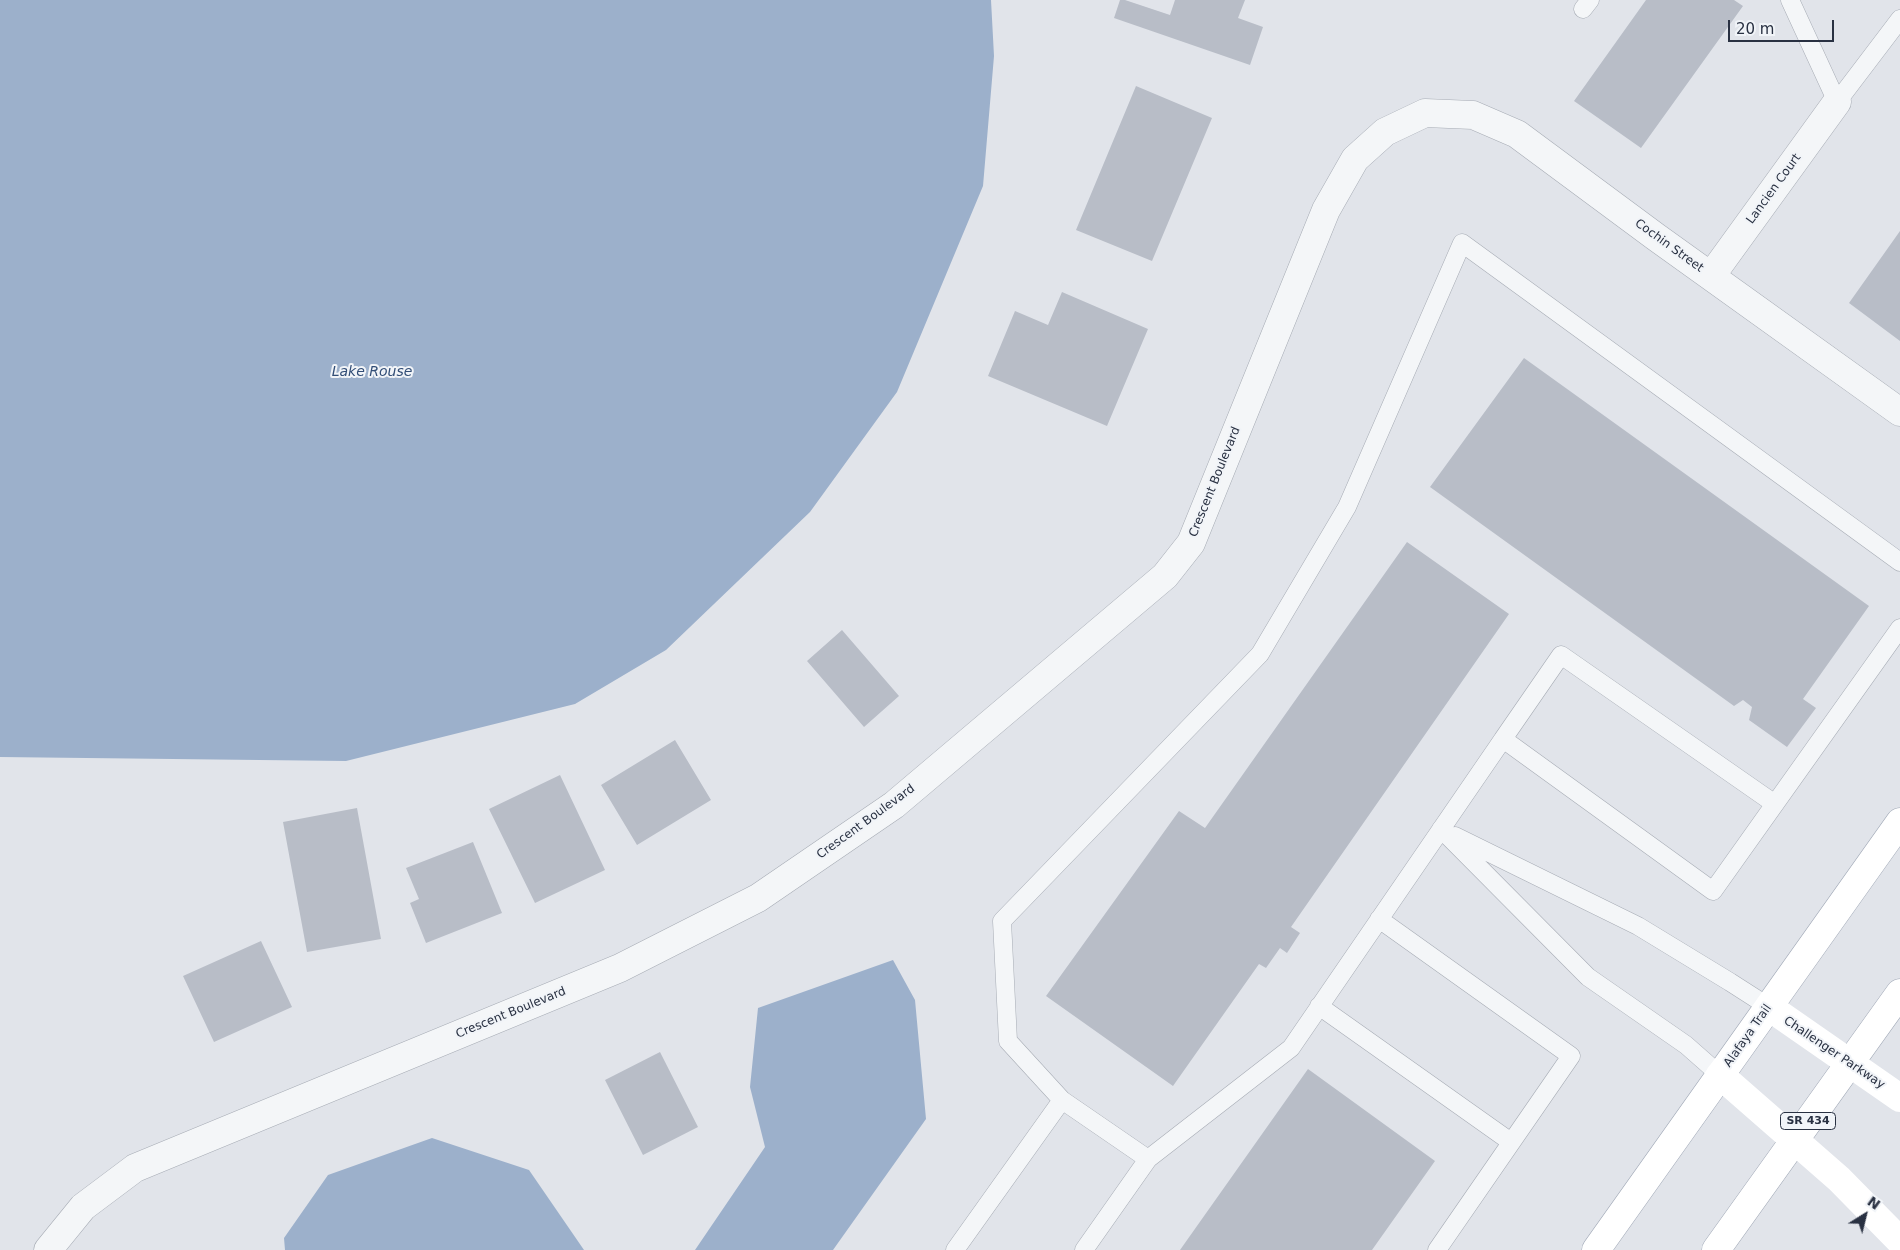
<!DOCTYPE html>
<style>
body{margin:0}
#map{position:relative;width:1900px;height:1250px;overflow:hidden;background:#e1e4ea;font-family:"DejaVu Sans",sans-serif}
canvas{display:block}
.north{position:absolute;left:1840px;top:1190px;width:50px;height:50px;-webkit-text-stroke:4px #f1f4f8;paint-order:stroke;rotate:36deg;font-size:14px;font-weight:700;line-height:20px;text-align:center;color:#293142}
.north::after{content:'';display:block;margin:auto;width:18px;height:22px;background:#293142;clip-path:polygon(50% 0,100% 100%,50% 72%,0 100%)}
.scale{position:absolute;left:1728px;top:20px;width:106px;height:22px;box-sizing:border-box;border:2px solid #293142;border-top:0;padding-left:6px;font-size:15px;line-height:18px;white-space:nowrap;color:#293142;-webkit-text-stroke:4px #f1f4f8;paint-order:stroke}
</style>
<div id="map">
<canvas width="1900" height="1250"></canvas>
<div class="north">N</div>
<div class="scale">20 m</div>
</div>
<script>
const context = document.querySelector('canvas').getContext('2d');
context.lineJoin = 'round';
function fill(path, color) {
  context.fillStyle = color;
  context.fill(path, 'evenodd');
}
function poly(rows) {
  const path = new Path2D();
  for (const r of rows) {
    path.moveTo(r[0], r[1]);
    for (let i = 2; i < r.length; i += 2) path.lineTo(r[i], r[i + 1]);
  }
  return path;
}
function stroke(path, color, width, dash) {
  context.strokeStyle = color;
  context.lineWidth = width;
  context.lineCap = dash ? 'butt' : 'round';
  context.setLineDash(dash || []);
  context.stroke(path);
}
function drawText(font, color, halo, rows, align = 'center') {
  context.font = font + ' "DejaVu Sans",sans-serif';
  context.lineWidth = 4;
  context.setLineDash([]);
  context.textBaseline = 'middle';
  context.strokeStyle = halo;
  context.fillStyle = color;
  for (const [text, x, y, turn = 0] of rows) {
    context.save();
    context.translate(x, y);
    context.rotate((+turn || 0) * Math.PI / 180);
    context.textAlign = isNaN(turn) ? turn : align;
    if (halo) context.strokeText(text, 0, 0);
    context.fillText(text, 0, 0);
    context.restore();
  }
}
fill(poly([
 [0,0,991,0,994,56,983,186,897,392,810,512,666,650,575,704,346,761,0,757],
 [893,960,915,1000,926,1119,833,1250,695,1250,765,1147,750,1087,758,1008],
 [432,1138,529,1170,584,1250,285,1250,284,1238,328,1175]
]), '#9cb0cb');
fill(poly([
 [1120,0,1125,0,1170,15,1175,0,1245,0,1238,18,1263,27,1250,65,1114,18],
 [1646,0,1734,0,1743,6,1641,148,1574,101],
 [1136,86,1212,118,1152,261,1076,230],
 [1900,231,1900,341,1849,303],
 [1062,292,1148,329,1107,426,988,376,1015,311,1048,325],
 [1524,358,1869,606,1803,699,1816,708,1787,747,1749,720,1752,707,1743,700,1734,706,1430,487],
 [1407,542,1509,614,1291,927,1300,933,1287,953,1280,948,1266,968,1259,964,1173,1086,1046,996,1179,811,1205,828],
 [842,630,899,696,864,727,807,661],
 [675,740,711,800,637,845,601,785],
 [560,775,605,870,535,903,489,809],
 [357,808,381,939,307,952,283,822],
 [473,842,502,913,426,943,410,903,419,899,406,868],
 [261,941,292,1007,214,1042,183,976],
 [660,1052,698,1127,643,1155,605,1080],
 [1308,1069,1435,1161,1372,1250,1180,1250]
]), '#b8bdc7');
const lane = poly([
 [1790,0,1837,102,1900,19],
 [1583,9,1590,0],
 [1503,739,1561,655,1775,804],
 [1441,829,1588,977,1686,1045,1720,1075],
 [1455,836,1638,926,1730,982,1769,1007],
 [1379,919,1571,1056,1437,1250],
 [1319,1006,1511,1142],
 [1062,1100,1008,1041,1002,921,1260,654,1347,507,1462,243,1900,562],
 [955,1250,1062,1100,1148,1159],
 [1084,1250,1148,1159,1291,1048,1503,739,1713,891,1900,628]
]);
const street = poly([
 [1711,276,1837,102],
 [48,1250,83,1207,135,1168,620,968,758,898,894,805,1165,576,1191,543,1326,210,1355,159,1385,132,1425,113,1473,115,1517,134,1656,237,1900,412]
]);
const primary = poly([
 [1596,1250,1900,822],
 [1716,1250,1900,993]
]);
stroke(lane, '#a6abb4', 19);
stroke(street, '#a6abb4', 29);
stroke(primary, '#a0a8b6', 29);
stroke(lane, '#f4f6f8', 18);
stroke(street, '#f4f6f8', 28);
stroke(poly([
 [1769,1007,1900,1098],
 [1720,1075,1839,1179,1900,1241]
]), '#fff', 28);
stroke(primary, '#fff', 28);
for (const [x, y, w] of [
 [1808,1121,55]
]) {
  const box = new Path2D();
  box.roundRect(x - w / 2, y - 8.5, w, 17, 4);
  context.fillStyle = '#f1f4f8';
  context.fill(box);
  stroke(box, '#293142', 1);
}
drawText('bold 11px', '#293142', null, [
 ["SR 434",1808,1121]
]);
drawText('12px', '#293142', '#f1f4f8', [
 ["Lancien Court",1774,189,-54],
 ["Cochin Street",1669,246,36],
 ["Crescent Boulevard",1215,482,-68],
 ["Crescent Boulevard",866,822,-36],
 ["Crescent Boulevard",511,1013,-22],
 ["Alafaya Trail",1748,1036,-55],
 ["Challenger Parkway",1834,1053,34]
]);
drawText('italic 14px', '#324e77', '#f1f4f8', [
 ["Lake Rouse",372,372]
]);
</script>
